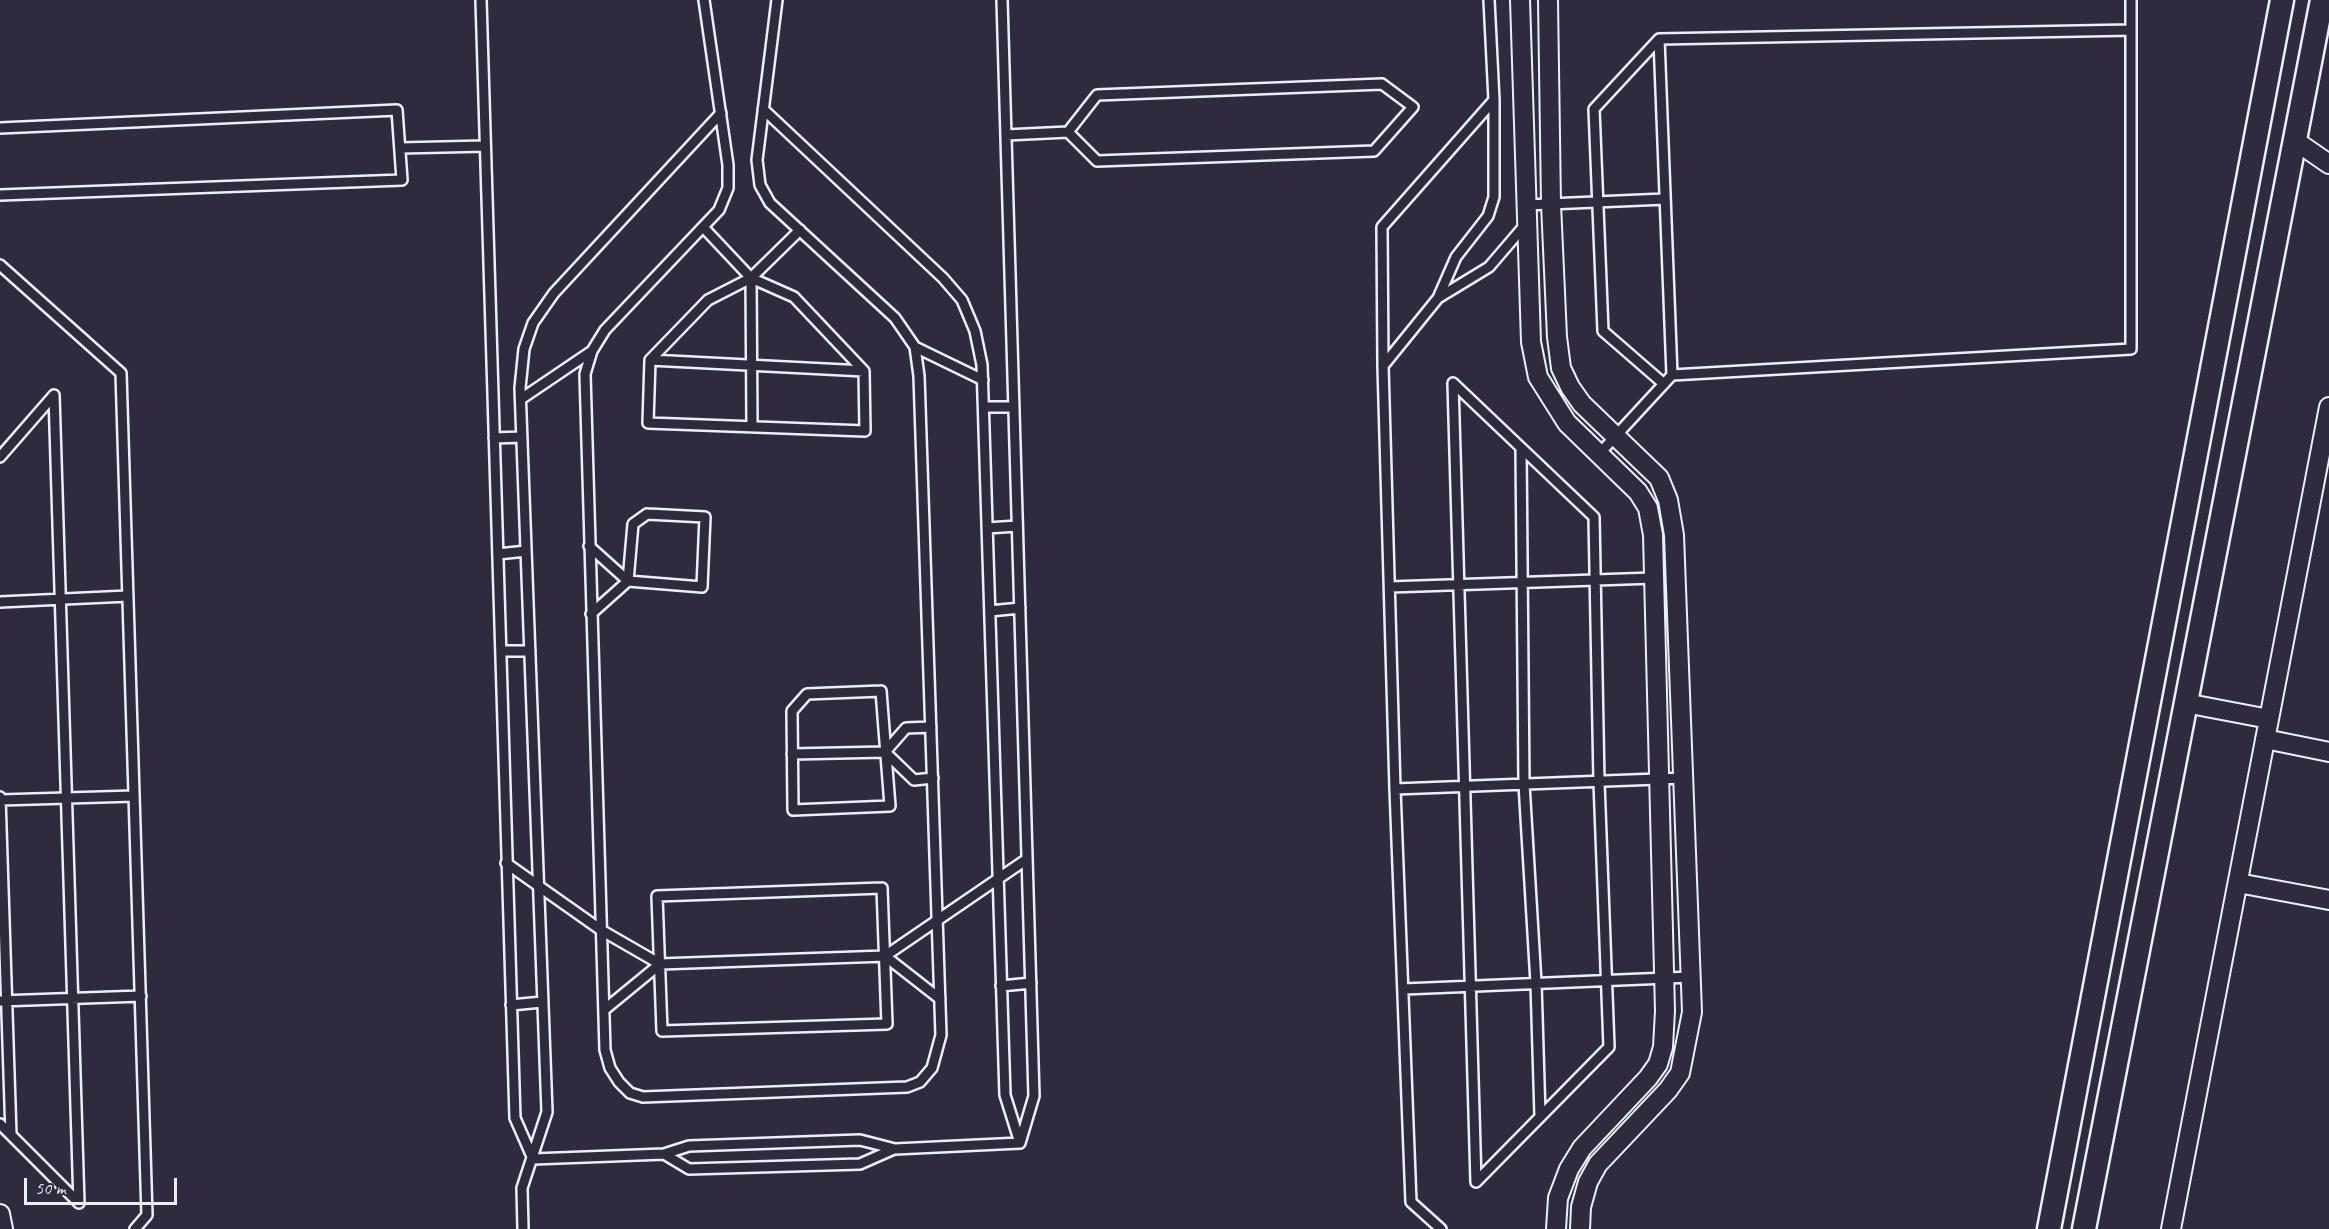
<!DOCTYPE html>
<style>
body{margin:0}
#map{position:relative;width:2329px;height:1229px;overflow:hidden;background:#2f2a3d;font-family:Caveat,sans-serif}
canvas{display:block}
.scale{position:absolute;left:24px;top:1178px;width:153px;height:27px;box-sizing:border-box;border:3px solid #e8f1f8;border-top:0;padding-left:8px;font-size:18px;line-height:21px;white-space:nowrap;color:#e8f1f8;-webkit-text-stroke:4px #2f2a3d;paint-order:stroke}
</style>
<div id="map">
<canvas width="2329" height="1229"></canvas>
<div class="scale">50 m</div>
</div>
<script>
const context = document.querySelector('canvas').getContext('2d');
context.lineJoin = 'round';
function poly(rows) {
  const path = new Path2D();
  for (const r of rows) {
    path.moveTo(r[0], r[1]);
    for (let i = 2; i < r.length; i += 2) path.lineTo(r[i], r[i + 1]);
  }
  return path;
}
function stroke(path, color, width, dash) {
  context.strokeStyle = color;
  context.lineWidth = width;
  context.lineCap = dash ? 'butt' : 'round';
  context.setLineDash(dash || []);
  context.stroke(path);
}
const service = poly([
 [481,0,515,1118,533,1159],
 [704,0,728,165,728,188,719,210,605,330,592,351,585,374,605,1050,610,1068,619,1082,630,1093,643,1097,907,1087,920,1082,932,1068,941,1035,919,376,915,347,895,318,770,203,760,185,757,160,777,0],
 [1002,0,1034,1096,1020,1143],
 [1659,39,1594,109,1603,331,1664,384],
 [763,109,943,278,962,300,975,331,982,365,1005,1095,1020,1143],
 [0,128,397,110,402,180,0,195],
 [1006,135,1068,132,1097,95,1382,84,1413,107,1374,151,1097,161,1068,132],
 [400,148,485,146],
 [1526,205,1665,199],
 [703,227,751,278,794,297,864,371,865,431,648,423,650,360,708,300,751,278,800,230],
 [0,265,121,373,147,1215,135,1229],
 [751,278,752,425],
 [1438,298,1489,267,1525,225],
 [915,347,983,380],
 [650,360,864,371],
 [1383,366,1382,227,1494,100],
 [1672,375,1659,39,2131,30],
 [1453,383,1594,517,1599,782,1609,1047,1476,1182,1453,383],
 [54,395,79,1203],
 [521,399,592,351],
 [984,407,1014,407],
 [494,438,522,437],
 [1521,448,1524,784,1536,983,1540,1116],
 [1600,453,1672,375,2131,349,2131,0],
 [0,457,54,395],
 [647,514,705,517,702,587,628,581,633,524,647,514],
 [987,528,1017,526],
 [589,546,628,581,591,614],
 [498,554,526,551],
 [1390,587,1654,578],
 [0,602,128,596],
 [990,611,1020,608],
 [501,651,530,651],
 [881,691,890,806,793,810,792,711,807,694,881,691],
 [931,727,906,728,885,752,914,780,933,778],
 [792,754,885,752],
 [1395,789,1684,778],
 [0,797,11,1135],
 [0,800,134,796],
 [506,863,601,930,660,964,885,956,1027,859],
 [882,888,887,1024,662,1031,657,896,882,888],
 [885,956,940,999],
 [1001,986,1031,983],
 [1404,989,1691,977],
 [0,1001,141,996],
 [511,1005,542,1002],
 [604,1010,660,964],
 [0,1124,79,1203],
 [664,1154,689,1169,860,1164,894,1149],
 [533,1159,664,1154,689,1146,860,1140,895,1149,1020,1143],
 [523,1229,522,1188,547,1112,520,388,524,349,533,323,554,293,721,113],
 [1441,1229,1411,1202,1395,789,1383,366,1438,298,1456,257,1488,216,1494,197,1494,100,1489,0]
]);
const minor = poly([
 [1520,0,1531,342,1538,377,1567,423,1638,492,1648,508,1653,535,1665,1011,1663,1047,1658,1064,1648,1078,1582,1148,1569,1169,1558,1198,1556,1229],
 [1548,0,1551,204,1557,337,1561,368,1570,387,1582,404,1659,478,1668,500,1674,535,1692,1012,1680,1073,1668,1090,1598,1164,1588,1182,1581,1207,1580,1229],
 [2297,142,2329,164],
 [2185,703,2269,719],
 [2265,739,2329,752],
 [2238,883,2329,900],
 [0,1214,3,1229],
 [2171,1229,2329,407]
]);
const tertiary = poly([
 [2049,1229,2282,0],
 [2084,1229,2322,0]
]);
stroke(service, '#e8f1f8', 14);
stroke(minor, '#e8f1f8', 22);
stroke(tertiary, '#e8f1f8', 27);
stroke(service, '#2f2a3d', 9);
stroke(minor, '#2f2a3d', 18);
stroke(tertiary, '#2f2a3d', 22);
</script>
